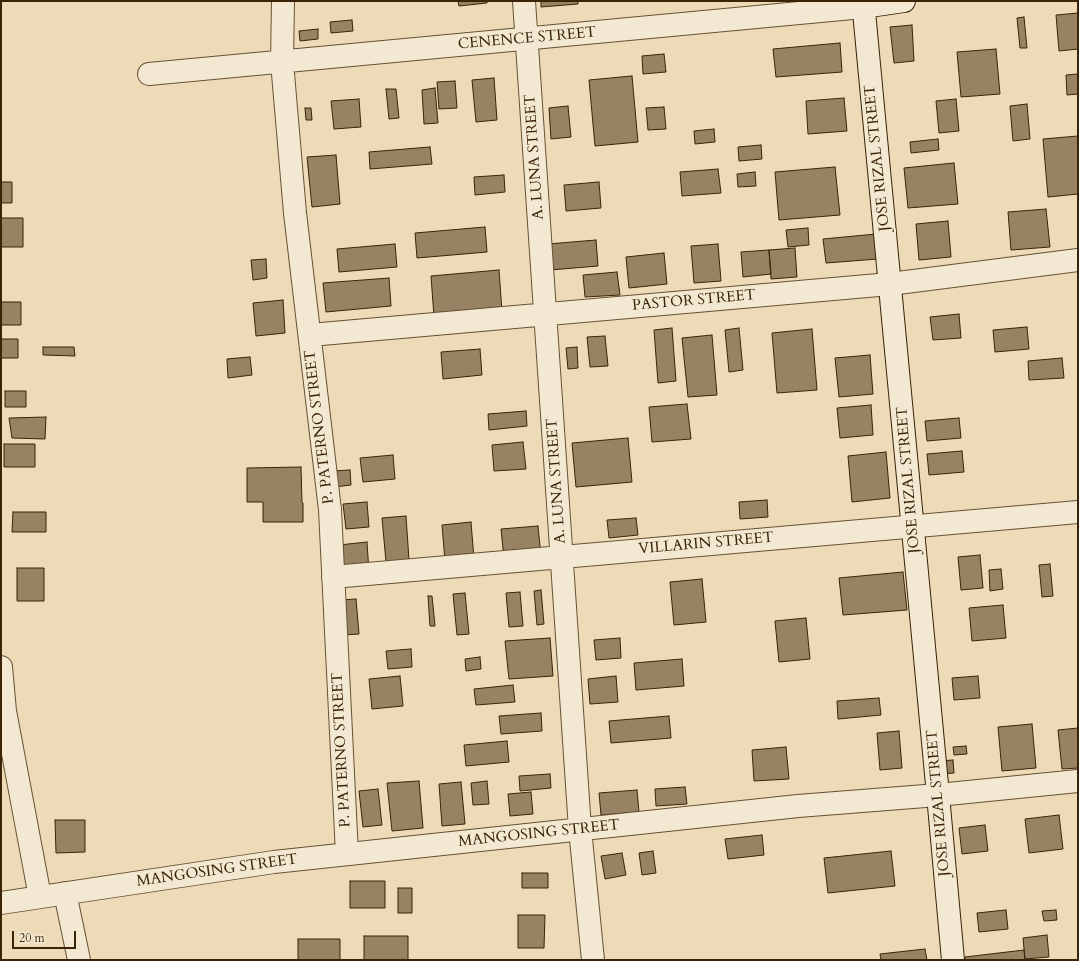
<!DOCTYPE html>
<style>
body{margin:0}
#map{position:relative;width:1079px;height:961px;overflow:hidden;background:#eddbb8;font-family:Cardo,serif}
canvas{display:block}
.frame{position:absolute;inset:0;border:2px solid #3a2307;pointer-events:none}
.scale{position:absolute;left:12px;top:931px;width:64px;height:18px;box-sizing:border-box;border:2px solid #3a2307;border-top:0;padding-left:5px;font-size:12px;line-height:14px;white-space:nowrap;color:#3a2307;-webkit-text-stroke:3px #f3e8d1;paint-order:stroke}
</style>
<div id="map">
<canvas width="1079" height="961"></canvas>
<div class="frame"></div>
<div class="scale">20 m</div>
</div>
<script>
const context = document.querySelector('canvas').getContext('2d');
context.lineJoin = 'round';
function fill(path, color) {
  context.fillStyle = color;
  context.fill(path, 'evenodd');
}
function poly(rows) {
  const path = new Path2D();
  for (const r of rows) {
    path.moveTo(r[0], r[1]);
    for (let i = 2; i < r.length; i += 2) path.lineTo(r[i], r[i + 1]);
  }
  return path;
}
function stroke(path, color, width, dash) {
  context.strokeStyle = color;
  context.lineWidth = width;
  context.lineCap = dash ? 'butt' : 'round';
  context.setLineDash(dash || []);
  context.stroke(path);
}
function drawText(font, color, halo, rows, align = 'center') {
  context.font = font + ' Cardo,serif';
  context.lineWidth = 4;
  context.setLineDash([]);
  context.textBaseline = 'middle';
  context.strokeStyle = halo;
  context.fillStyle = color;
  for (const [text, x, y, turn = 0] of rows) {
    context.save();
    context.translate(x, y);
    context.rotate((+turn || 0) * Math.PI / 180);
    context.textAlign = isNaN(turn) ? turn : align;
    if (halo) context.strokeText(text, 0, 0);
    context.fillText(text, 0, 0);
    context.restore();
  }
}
const building = poly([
 [458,1,487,1,487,3,459,6,458,1],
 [541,1,578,1,578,4,541,7,541,1],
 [1078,13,1078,49,1059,51,1056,15,1078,13],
 [1024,17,1027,48,1020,48,1017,18,1024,17],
 [352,20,353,31,331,33,330,22,352,20],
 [912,25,914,61,894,63,890,27,912,25],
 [318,29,318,39,300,41,299,31,318,29],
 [840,43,842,72,776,77,773,49,840,43],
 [996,49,1000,94,961,97,957,52,996,49],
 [664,54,666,72,643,74,642,56,664,54],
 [1078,74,1078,94,1067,95,1066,75,1078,74],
 [632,76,638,142,595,146,589,80,632,76],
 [494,78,497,120,476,122,472,80,494,78],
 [455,81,457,108,439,109,437,82,455,81],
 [435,88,438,123,424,124,422,90,435,88],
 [386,89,396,89,399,118,389,119,386,89],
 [844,98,847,131,808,134,806,101,844,98],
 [359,99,361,127,334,129,331,101,359,99],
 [956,99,959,131,939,133,936,101,956,99],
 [1027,104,1030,139,1013,141,1010,106,1027,104],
 [568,106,571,137,551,139,549,108,568,106],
 [664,107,666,129,648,130,646,108,664,107],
 [305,108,311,108,312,120,306,120,305,108],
 [714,129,715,142,695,144,694,131,714,129],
 [1078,136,1078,194,1048,197,1043,139,1078,136],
 [938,139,939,150,911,153,910,142,938,139],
 [761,145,762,159,739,161,738,147,761,145],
 [430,147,432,164,370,169,369,152,430,147],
 [336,155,340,204,312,207,307,157,336,155],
 [954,163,958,204,908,208,904,168,954,163],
 [835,167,840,215,779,220,775,172,835,167],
 [718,169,721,193,682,196,680,172,718,169],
 [755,172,756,186,738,187,737,174,755,172],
 [504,175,505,192,475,195,474,177,504,175],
 [1,182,12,182,12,203,1,203,1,182],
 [599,182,601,208,566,211,564,185,599,182],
 [1046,209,1050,247,1011,250,1008,212,1046,209],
 [1,218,23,218,23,247,1,247,1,218],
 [948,221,951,257,919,260,916,224,948,221],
 [485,227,487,252,417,258,415,233,485,227],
 [808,228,809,245,788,247,786,230,808,228],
 [876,234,878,259,826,263,823,239,876,234],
 [596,240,598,266,550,270,548,244,596,240],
 [395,244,397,267,339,272,337,249,395,244],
 [718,244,721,281,694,283,691,246,718,244],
 [795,248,797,277,771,279,769,250,795,248],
 [769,250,771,274,743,277,741,252,769,250],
 [664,253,667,284,629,288,626,257,664,253],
 [266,259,267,278,253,280,251,260,266,259],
 [499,270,502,312,434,317,431,276,499,270],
 [617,272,620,295,585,297,583,275,617,272],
 [389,278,391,306,326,312,323,283,389,278],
 [283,300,285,333,256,336,253,303,283,300],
 [1,302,21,302,21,325,1,325,1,302],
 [959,314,961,338,933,340,930,317,959,314],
 [1027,327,1029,349,995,352,993,330,1027,327],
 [672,328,676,381,658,383,654,330,672,328],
 [739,328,743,370,729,372,725,330,739,328],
 [812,329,817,390,777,393,772,333,812,329],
 [712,335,717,395,688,397,682,338,712,335],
 [605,336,608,366,590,367,587,337,605,336],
 [1,339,18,339,18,358,1,358,1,339],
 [43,347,74,347,75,356,43,355,43,347],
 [577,347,578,368,568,369,566,348,577,347],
 [480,349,482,375,443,379,441,352,480,349],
 [870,355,873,394,839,397,835,358,870,355],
 [250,357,252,375,228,378,227,359,250,357],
 [1062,358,1064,378,1029,380,1028,361,1062,358],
 [5,391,26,391,26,407,5,407,5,391],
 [687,404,691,439,652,442,649,407,687,404],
 [871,405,873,435,840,438,837,408,871,405],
 [526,411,527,426,489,430,488,414,526,411],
 [46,417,45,439,12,438,9,418,46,417],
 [959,418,961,438,927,441,925,421,959,418],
 [628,438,632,482,576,487,572,443,628,438],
 [523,442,526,469,494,471,492,445,523,442],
 [4,444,35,444,35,467,4,467,4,444],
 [962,451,964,472,929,475,927,454,962,451],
 [886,452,890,498,852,502,848,456,886,452],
 [393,455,395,479,363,482,360,458,393,455],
 [301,467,302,503,303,503,303,522,263,522,263,502,247,502,247,468,301,467],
 [350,470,351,485,334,487,332,471,350,470],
 [767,500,768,517,740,519,739,502,767,500],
 [367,502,369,527,346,529,343,504,367,502],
 [13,512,46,512,46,532,12,532,13,512],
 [406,516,409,560,386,562,382,518,406,516],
 [636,518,638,535,609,538,607,520,636,518],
 [471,522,474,559,445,561,442,525,471,522],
 [538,526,541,556,504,559,501,529,538,526],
 [367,542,369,572,342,574,339,545,367,542],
 [980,555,983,588,961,590,958,557,980,555],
 [1050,564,1053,596,1042,597,1039,565,1050,564],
 [17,568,44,568,44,601,17,601,17,568],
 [1001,569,1003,589,990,591,989,570,1001,569],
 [903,572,907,610,843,615,839,578,903,572],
 [702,579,706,622,674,625,670,582,702,579],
 [541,590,544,624,537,625,534,591,541,590],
 [520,592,523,626,509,627,506,593,520,592],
 [465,593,469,634,457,635,453,594,465,593],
 [428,596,432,596,435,626,430,626,428,596],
 [356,599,359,634,344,635,340,600,356,599],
 [1003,605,1006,638,972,641,969,608,1003,605],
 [806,618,810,659,779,662,775,621,806,618],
 [550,638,553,676,509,679,505,641,550,638],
 [620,638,621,658,596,660,594,640,620,638],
 [411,649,412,667,388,669,386,651,411,649],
 [480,657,481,669,466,671,465,659,480,657],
 [682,659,684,686,636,690,634,663,682,659],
 [400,676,403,706,372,709,369,679,400,676],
 [616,676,618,702,590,704,588,679,616,676],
 [978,676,980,698,954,700,952,678,978,676],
 [513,685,515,702,476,705,474,689,513,685],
 [879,698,881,715,838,719,837,701,879,698],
 [541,713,542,731,501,734,499,716,541,713],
 [669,716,671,738,611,743,609,721,669,716],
 [1032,724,1036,768,1002,771,998,727,1032,724],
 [1078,728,1078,768,1062,769,1058,730,1078,728],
 [899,731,902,768,880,770,877,733,899,731],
 [507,741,509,762,466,766,464,745,507,741],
 [966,746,967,754,954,755,953,747,966,746],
 [786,747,789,779,754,781,752,750,786,747],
 [953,760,954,773,940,774,939,761,953,760],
 [550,774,551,788,520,791,519,776,550,774],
 [419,781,423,828,392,831,387,783,419,781],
 [487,781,489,804,473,805,471,783,487,781],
 [461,782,465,824,442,826,439,784,461,782],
 [685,787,687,804,656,806,655,789,685,787],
 [378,789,382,825,363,827,359,791,378,789],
 [637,790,639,812,601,815,599,793,637,790],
 [531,792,533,814,510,816,508,794,531,792],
 [1059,815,1063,849,1029,853,1025,819,1059,815],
 [55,820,85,820,85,852,56,853,55,820],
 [985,825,988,851,962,854,959,828,985,825],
 [762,835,764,855,728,859,725,839,762,835],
 [653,851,656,873,642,875,639,853,653,851],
 [891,851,895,886,828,893,824,858,891,851],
 [622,853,626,875,605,879,601,856,622,853],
 [522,873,548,873,548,888,522,888,522,873],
 [350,881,385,881,385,908,350,908,350,881],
 [398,888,412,888,412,913,398,913,398,888],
 [1006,910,1008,929,979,932,977,913,1006,910],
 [1056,910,1057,920,1044,921,1042,911,1056,910],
 [518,915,545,915,544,948,518,948,518,915],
 [1047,935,1049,957,1025,959,1023,938,1047,935],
 [364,936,408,936,408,960,364,960,364,936],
 [298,939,340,939,340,960,298,960,298,939],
 [925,949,927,960,881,960,880,954,925,949],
 [1024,950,1025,960,965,960,965,957,1024,950]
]);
fill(building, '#978363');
stroke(building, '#3a2307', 1);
const street = poly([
 [283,1,282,62,295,213,330,510,347,854],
 [524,1,580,829,593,960],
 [149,74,863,7],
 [310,335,890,284,1078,260],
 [333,577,1078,512],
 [1,667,5,711,40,897],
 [65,893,79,960],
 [1,903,274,862,798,806,938,795,1078,781]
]);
const secondary = poly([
 [863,1,938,795,953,960],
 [863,7,904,1]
]);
stroke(street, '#675133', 24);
stroke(secondary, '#3a2307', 24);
stroke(street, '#f3e8d1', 22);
stroke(secondary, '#f3e8d1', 22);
drawText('15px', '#3a2307', '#f3e8d1', [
 ["CENENCE STREET",527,39,-5],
 ["A. LUNA STREET",535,157,-94],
 ["JOSE RIZAL STREET",878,158,-96],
 ["PASTOR STREET",694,301,-5],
 ["P. PATERNO STREET",320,427,-97],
 ["JOSE RIZAL STREET",909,480,-95],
 ["A. LUNA STREET",557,481,-94],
 ["VILLARIN STREET",706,544,-5],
 ["P. PATERNO STREET",342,750,-93],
 ["JOSE RIZAL STREET",939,803,-95],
 ["MANGOSING STREET",539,834,-6],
 ["MANGOSING STREET",217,871,-8]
]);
</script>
